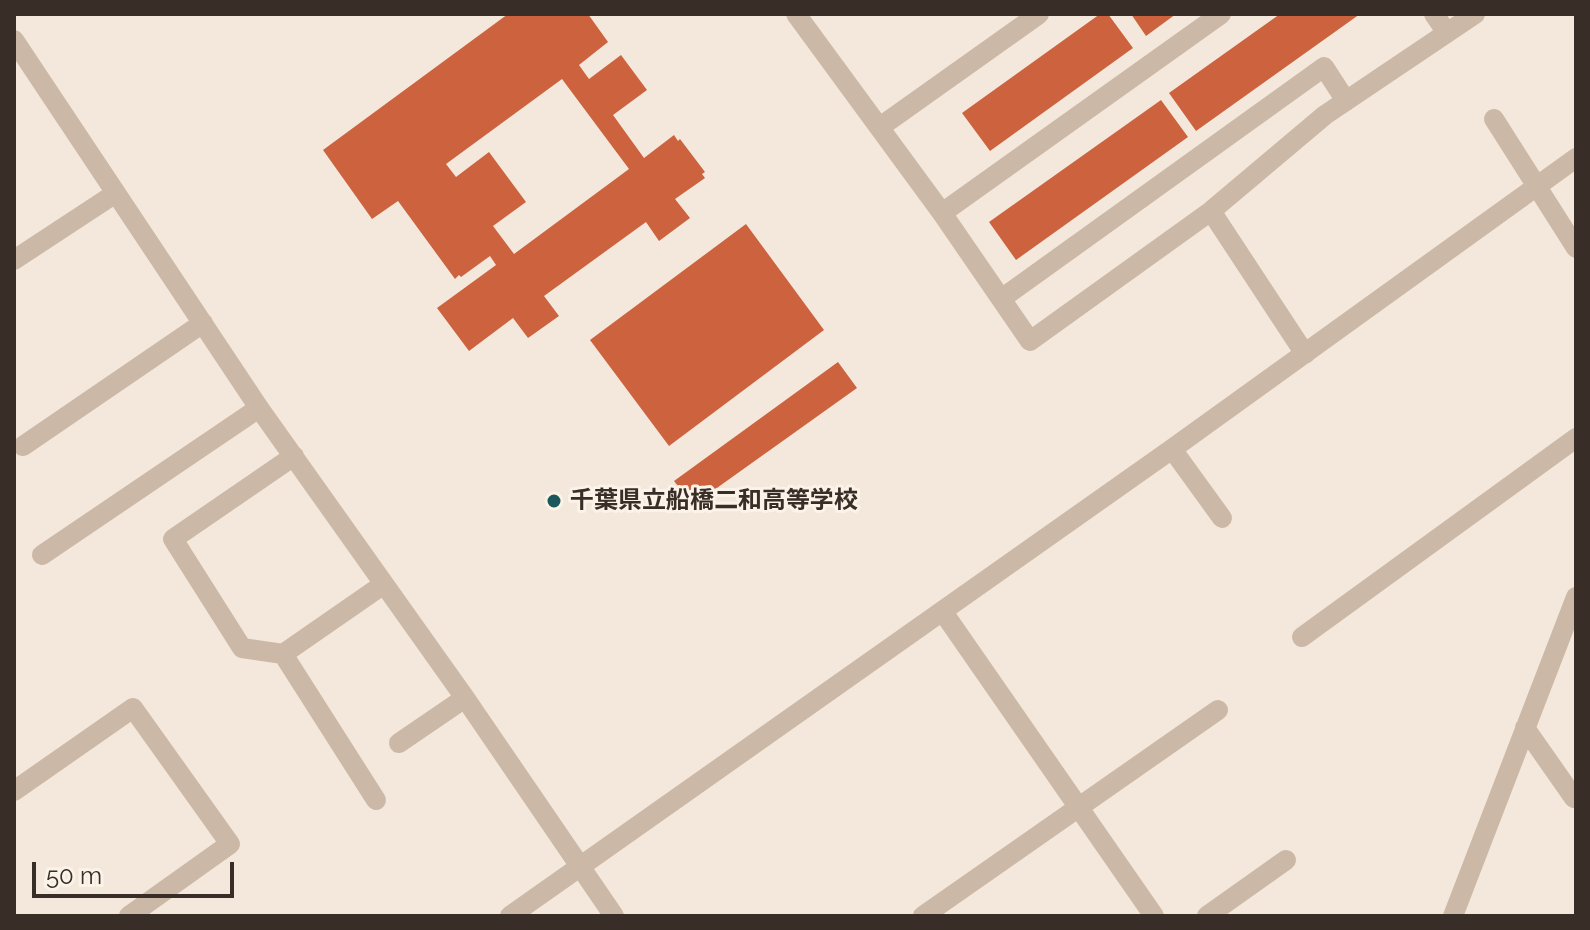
<!DOCTYPE html>
<meta charset="utf-8">
<style>
body{margin:0}
#map{position:relative;width:1590px;height:930px;overflow:hidden;background:#f3e8db;font-family:Raleway,sans-serif}
canvas{display:block}
.frame{position:absolute;inset:0;border:16px solid #382d27;pointer-events:none}
.scale{position:absolute;left:32px;top:862px;width:202px;height:36px;box-sizing:border-box;border:4px solid #382d27;border-top:0;padding-left:10px;font-size:24px;line-height:28px;white-space:nowrap;color:#382d27;-webkit-text-stroke:6px #fbf2e8;paint-order:stroke}
</style>
<div id="map">
<canvas width="1590" height="930"></canvas>
<div class="frame"></div>
<div class="scale">50 m</div>
</div>
<script>
const context = document.querySelector('canvas').getContext('2d');
context.lineJoin = 'round';
function fill(path, color) {
  context.fillStyle = color;
  context.fill(path, 'evenodd');
}
function poly(rows) {
  const path = new Path2D();
  for (const r of rows) {
    path.moveTo(r[0], r[1]);
    for (let i = 2; i < r.length; i += 2) path.lineTo(r[i], r[i + 1]);
  }
  return path;
}
function stroke(path, color, width, dash) {
  context.strokeStyle = color;
  context.lineWidth = width;
  context.lineCap = dash ? 'butt' : 'round';
  context.setLineDash(dash || []);
  context.stroke(path);
}
function drawText(font, color, halo, rows, align = 'center') {
  context.font = font + ' Raleway,"Noto Sans JP",sans-serif';
  context.lineWidth = 6;
  context.setLineDash([]);
  context.textBaseline = 'middle';
  context.strokeStyle = halo;
  context.fillStyle = color;
  for (const [text, x, y, turn = 0] of rows) {
    context.save();
    context.translate(x, y);
    context.rotate((+turn || 0) * Math.PI / 180);
    context.textAlign = isNaN(turn) ? turn : align;
    if (halo) context.strokeText(text, 0, 0);
    context.fillText(text, 0, 0);
    context.restore();
  }
}
fill(poly([
 [508,14,588,14,608,42,579,65,589,79,621,55,647,90,613,115,644,158,674,135,678,141,680,139,705,172,702,174,705,178,675,199,690,218,659,241,646,222,544,296,559,316,528,338,513,318,469,351,437,308,496,265,490,256,461,277,459,275,455,279,398,201,372,219,323,150],
 [562,79,629,169,514,254,493,226,526,202,489,152,456,177,446,164],
 [1100,14,1108,14,1133,48,990,151,962,113],
 [1131,14,1176,14,1146,36],
 [1280,14,1360,14,1196,131,1169,93],
 [1161,100,1188,137,1016,260,989,222],
 [746,224,824,330,669,446,590,340],
 [838,362,857,388,693,505,674,481]
]), '#cd623f');
stroke(poly([
 [796,14,942,213,1030,341,1211,211,1325,115,1475,14],
 [1434,14,1447,33],
 [14,40,259,408,465,698,614,916],
 [1494,119,1576,248],
 [880,127,1039,14],
 [1211,211,1305,354],
 [942,213,1221,14],
 [14,260,116,193],
 [1001,299,1324,67,1346,101],
 [23,446,203,323],
 [1172,449,1222,518],
 [294,456,173,539,242,648,283,654,376,800],
 [42,555,259,408],
 [943,612,1154,916],
 [1302,637,1576,438],
 [283,654,384,584],
 [1525,728,1574,798,1576,797],
 [399,743,465,698],
 [14,791,133,708,230,844,129,916],
 [510,916,1172,449,1576,158],
 [923,916,1218,710],
 [1207,916,1286,860],
 [1453,916,1576,597]
]), '#ccb8a6', 20);
for (const [x, y, r, color] of [
 [554,501,8,"#1a585c"]
]) {
  const dot = new Path2D();
  dot.arc(x, y, r, 0, 2 * Math.PI);
  context.fillStyle = color;
  context.fill(dot);
  stroke(dot, '#fbf2e8', 3);
}
drawText('bold 24px', '#382d27', '#fbf2e8', [
 ["千葉県立船橋二和高等学校",570,501]
], 'left');
</script>
